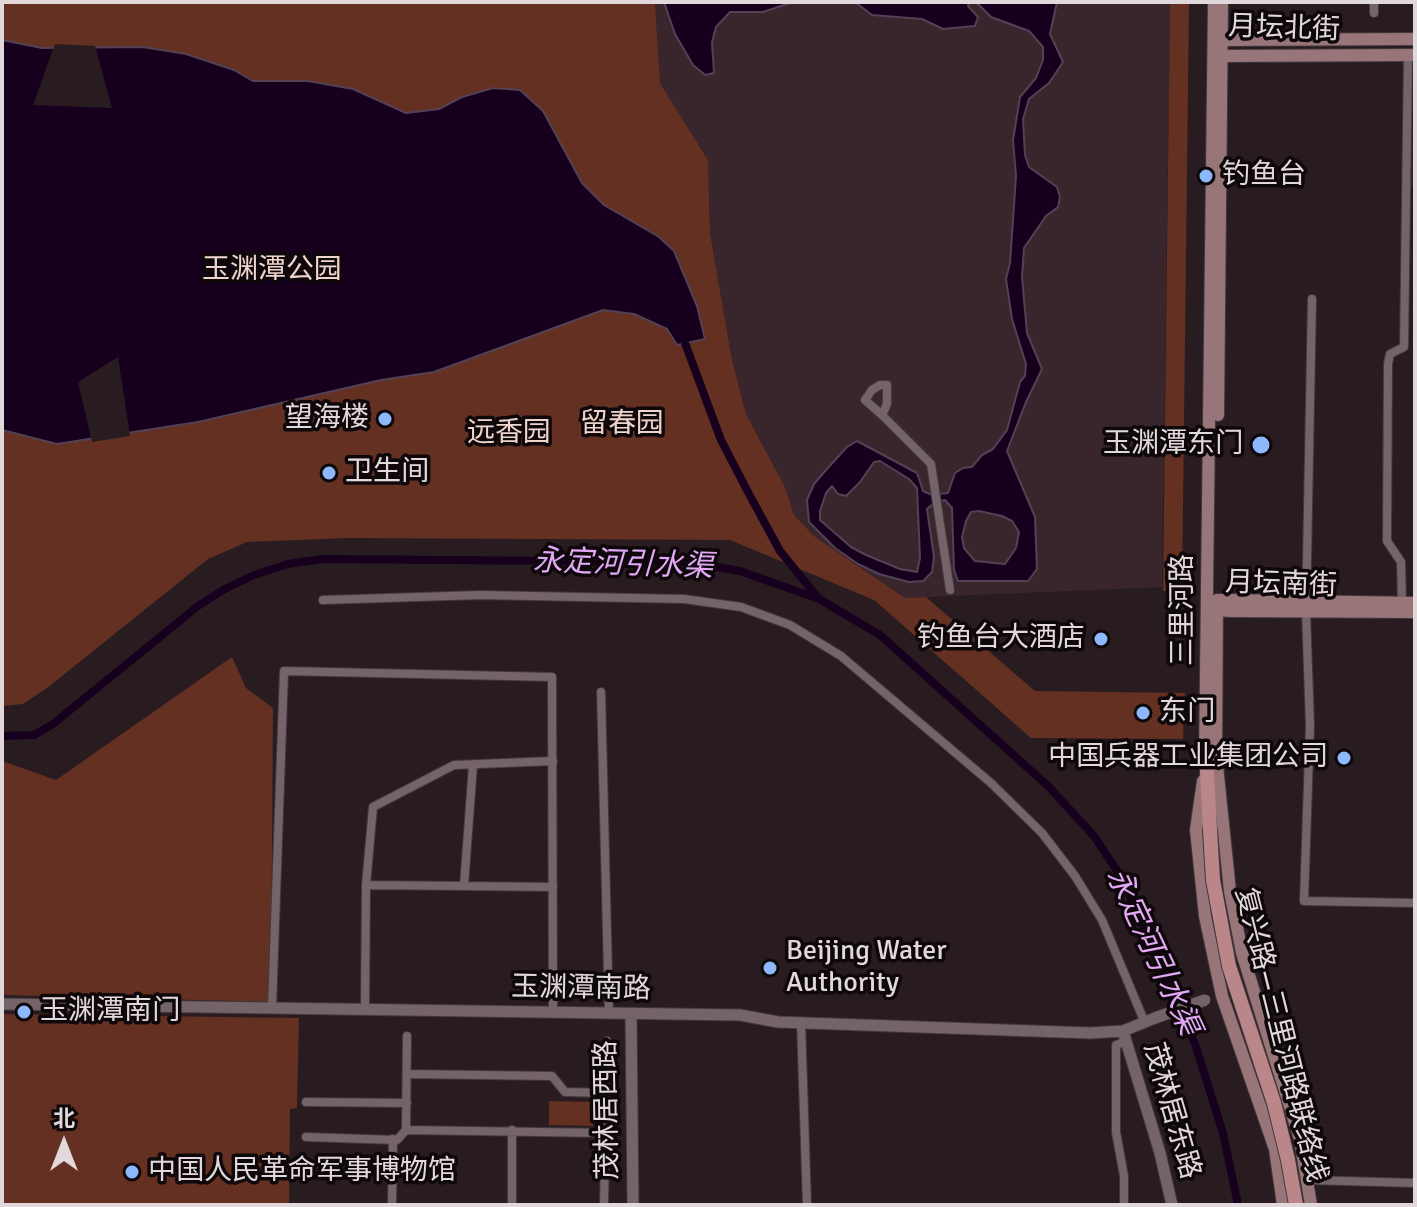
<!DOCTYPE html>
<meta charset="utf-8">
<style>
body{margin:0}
#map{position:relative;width:1417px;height:1207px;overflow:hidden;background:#291c20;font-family:Signika,"Noto Sans SC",sans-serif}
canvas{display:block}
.frame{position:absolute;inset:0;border:4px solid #e1d8db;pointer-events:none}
.north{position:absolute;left:24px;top:1103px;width:80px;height:80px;-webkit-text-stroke:6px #0e080a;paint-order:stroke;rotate:0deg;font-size:22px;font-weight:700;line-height:32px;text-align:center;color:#e1d8db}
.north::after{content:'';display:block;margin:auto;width:28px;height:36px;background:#e1d8db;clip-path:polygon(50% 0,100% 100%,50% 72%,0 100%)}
</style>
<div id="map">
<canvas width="1417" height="1207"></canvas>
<div class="frame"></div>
<div class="north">北</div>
</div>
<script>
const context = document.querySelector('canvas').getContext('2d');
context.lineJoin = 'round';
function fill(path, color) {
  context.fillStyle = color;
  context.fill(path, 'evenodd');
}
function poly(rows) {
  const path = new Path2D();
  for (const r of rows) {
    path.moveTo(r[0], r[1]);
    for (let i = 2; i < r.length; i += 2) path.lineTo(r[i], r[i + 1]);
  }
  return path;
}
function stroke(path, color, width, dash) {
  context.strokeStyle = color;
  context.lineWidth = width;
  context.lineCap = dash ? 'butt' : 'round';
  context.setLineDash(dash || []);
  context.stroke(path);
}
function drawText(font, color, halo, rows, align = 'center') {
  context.font = font + ' Signika,"Noto Sans SC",sans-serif';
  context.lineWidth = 7;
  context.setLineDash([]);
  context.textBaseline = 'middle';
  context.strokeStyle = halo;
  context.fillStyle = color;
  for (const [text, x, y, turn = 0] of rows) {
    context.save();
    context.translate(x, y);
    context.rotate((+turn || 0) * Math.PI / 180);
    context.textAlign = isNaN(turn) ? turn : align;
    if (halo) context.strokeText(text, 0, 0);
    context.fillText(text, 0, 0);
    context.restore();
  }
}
fill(poly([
 [655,2,1170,2,1162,587,905,598,814,536,794,515,785,487,746,414,732,360,710,233,708,160,660,83],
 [1413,66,1415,66,1415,187,1412,187]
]), '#38262c');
fill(poly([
 [2,2,655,2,660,83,708,160,710,233,732,360,746,414,785,487,794,515,814,536,905,598,926,597,1035,691,1185,693,1183,739,1031,738,874,600,730,540,348,538,247,542,208,559,47,688,23,704,2,706],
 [1170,2,1189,2,1182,593,1163,591],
 [232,657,246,688,273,708,271,1002,2,995,2,761,56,780],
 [2,1014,299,1018,297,1108,290,1109,289,1205,2,1205],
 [549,1101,593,1102,593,1126,549,1125]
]), '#633022');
const water = poly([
 [664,2,793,2,763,12,730,12,716,27,712,42,714,73,705,75,693,65,675,34,664,2],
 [855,2,969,2,968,6,978,17,975,26,943,29,922,19,872,15,855,2],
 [976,2,1057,2,1050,34,1063,62,1049,83,1029,99,1023,119,1025,155,1029,167,1057,187,1060,197,1058,207,1046,216,1024,248,1022,277,1027,333,1042,369,1026,402,1007,451,1035,517,1037,569,1028,581,958,581,954,570,952,508,945,500,934,503,927,509,934,557,932,572,923,581,909,582,879,574,858,564,835,548,809,522,807,500,814,484,826,470,847,447,857,441,917,473,923,491,932,495,948,493,955,473,963,468,972,467,982,455,993,449,1007,430,1020,382,1025,376,1026,364,1012,319,1006,279,1010,263,1016,176,1013,140,1020,97,1036,78,1043,60,1043,47,1029,31,991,17,976,2],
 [880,461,909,479,917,488,920,558,917,572,900,569,866,555,851,547,820,520,820,511,826,493,832,486,838,494,846,496,860,482,874,462,880,461],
 [979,511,1002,516,1012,521,1019,532,1016,548,1005,564,975,561,964,548,962,537,966,521,971,512,979,511],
 [2,40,42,48,143,47,186,54,234,70,253,81,308,81,353,89,406,113,439,109,462,97,493,88,520,90,543,111,582,183,604,205,659,237,674,251,697,306,705,339,677,345,667,329,634,314,603,310,434,372,381,380,198,422,57,444,2,430,2,40]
]);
fill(water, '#16001d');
stroke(water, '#534156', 2);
fill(poly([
 [55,44,95,46,112,108,33,105],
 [118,357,130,436,92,442,78,382]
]), '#291c20');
stroke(poly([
 [685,343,721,440,749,494,780,551,819,599],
 [2,736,34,735,53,724,198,606,223,590,254,575,288,564,323,559,688,562,740,571,819,599,880,635,1048,786,1094,836,1121,877,1195,1044,1223,1133,1238,1205]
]), '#16001d', 8);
const minor = poly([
 [1374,2,1374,13],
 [1312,299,1306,612,1310,725,1304,901,1415,903],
 [880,385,887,385,887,404,882,415,865,400,872,390,880,385],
 [882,415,931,464,950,590],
 [323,600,480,595,684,599,741,607,790,625,841,656,991,783,1042,833,1075,876,1102,920,1145,1023],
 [1402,603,1401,562,1387,541,1388,364,1390,354,1404,347,1408,55],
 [601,692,609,1014],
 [366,885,464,886,473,765],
 [464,886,553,887],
 [272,1007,284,671,552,677,553,1013],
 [365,1008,366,885,373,807,454,765,553,761],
 [801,1022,807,1205],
 [407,1036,406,1130,605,1133],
 [407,1074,552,1076,565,1092,606,1093],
 [306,1102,407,1103],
 [512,1130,512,1205],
 [306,1137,397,1140,406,1130],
 [1308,1180,1415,1183],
 [392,1205,393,1139],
 [604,1205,607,1041],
 [1124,1205,1124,1176,1116,1132,1116,1045,1127,1041]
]);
const tertiary = poly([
 [2,1004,740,1015,778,1022,1090,1033,1123,1031,1155,1018],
 [631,1014,633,1205],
 [1123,1031,1160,1153,1172,1205]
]);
const secondary = poly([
 [1222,40,1415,39],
 [1217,52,1222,56,1415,55],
 [1218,415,1222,2],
 [1217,601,1216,756,1230,891,1242,953,1300,1139,1311,1205],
 [1211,604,1217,600,1230,600,1415,603],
 [1211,607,1217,610,1230,611,1415,612],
 [1205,758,1214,2],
 [1203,781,1196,830,1205,916,1222,996,1275,1149,1283,1205]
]);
const primary = poly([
 [1206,752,1210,830]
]);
stroke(minor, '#43393c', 10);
stroke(tertiary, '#43393c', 13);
stroke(secondary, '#43393c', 14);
stroke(primary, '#43393c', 16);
stroke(minor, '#746469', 8);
stroke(tertiary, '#746469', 11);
stroke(secondary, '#977579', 12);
stroke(primary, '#ba8689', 14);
const tertiaryBridge = poly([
 [1155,1018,1205,1000]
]);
const primaryBridge = poly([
 [1210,830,1213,880,1229,966,1274,1103,1288,1160,1296,1205]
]);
stroke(tertiaryBridge, '#43393c', 13, []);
stroke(primaryBridge, '#43393c', 16, []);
stroke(tertiaryBridge, '#746469', 11);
stroke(primaryBridge, '#ba8689', 14);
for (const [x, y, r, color] of [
 [1206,176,8,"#8db9fc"],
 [385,419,8,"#8db9fc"],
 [1261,445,10,"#8db9fc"],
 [329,473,8,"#8db9fc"],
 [1101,639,8,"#8db9fc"],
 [1143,713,8,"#8db9fc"],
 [1344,758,8,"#8db9fc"],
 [770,968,8,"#8db9fc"],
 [24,1012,8,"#8db9fc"],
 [132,1172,8,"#8db9fc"]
]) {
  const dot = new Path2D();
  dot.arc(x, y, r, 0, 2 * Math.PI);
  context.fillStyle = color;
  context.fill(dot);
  stroke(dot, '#0e080a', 3);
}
drawText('28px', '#e1d8db', '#0e080a', [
 ["月坛北街",1284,29,2],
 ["月坛南街",1281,585,2],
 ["三里河路",1184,610,-90],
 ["玉渊潭南路",581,989,1],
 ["复兴路—三里河路联络线",1280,1035,76],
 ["茂林居西路",608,1110,-91],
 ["茂林居东路",1171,1111,74]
]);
drawText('28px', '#e1d8db', '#0e080a', [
 ["钓鱼台",1222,176],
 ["望海楼",369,419,"right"],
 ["玉渊潭东门",1243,445,"right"],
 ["卫生间",345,473],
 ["钓鱼台大酒店",1085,639,"right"],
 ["东门",1159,713],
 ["中国兵器工业集团公司",1328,758,"right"],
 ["Beijing Water",786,952],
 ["Authority",786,984],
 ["玉渊潭南门",40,1012],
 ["中国人民革命军事博物馆",148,1172]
], 'left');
drawText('28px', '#eed4cc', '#0e080a', [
 ["玉渊潭公园",272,271],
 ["留春园",622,425],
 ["远香园",509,434]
]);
drawText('italic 30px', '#e2a8f6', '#0e080a', [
 ["永定河引水渠",623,565,2],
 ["永定河引水渠",1152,952,65]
]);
</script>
